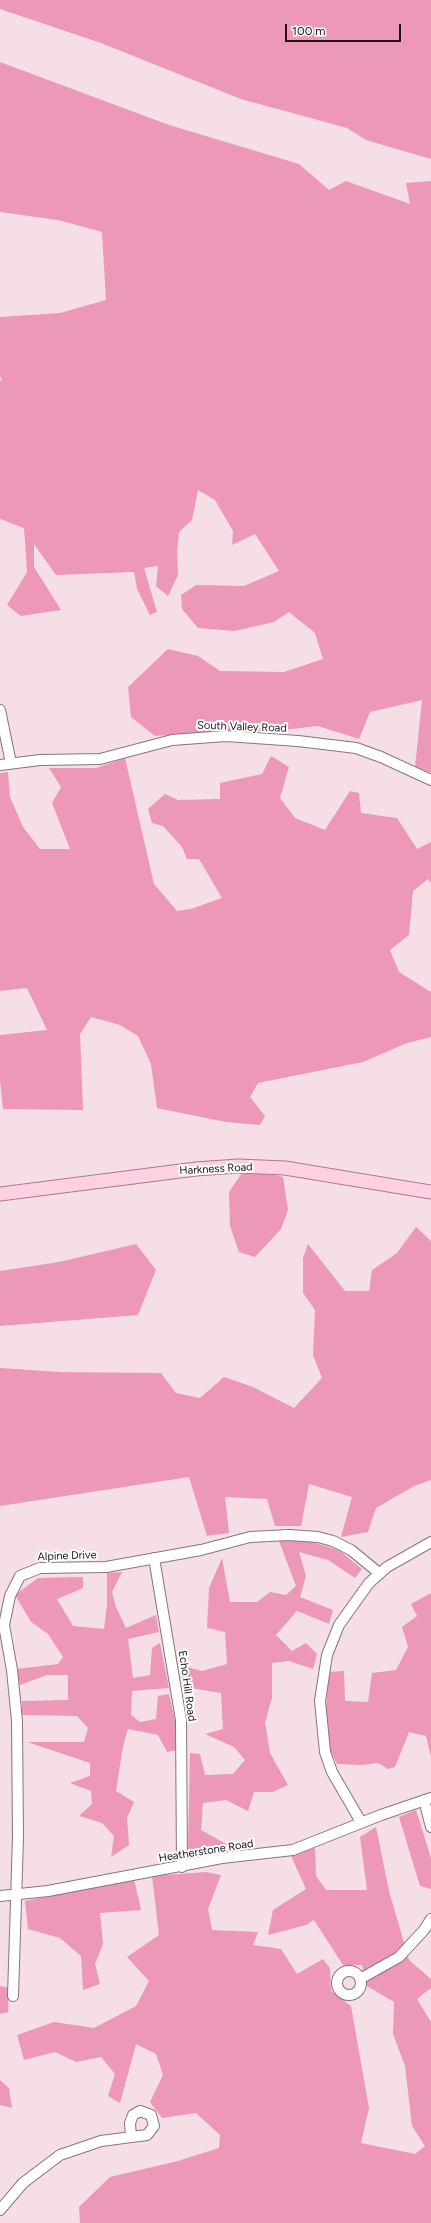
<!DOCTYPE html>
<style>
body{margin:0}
#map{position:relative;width:431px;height:2223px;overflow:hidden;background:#f5dee6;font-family:Figtree,sans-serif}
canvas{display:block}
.scale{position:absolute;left:285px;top:24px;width:116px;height:18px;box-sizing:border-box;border:2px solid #1a1215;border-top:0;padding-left:5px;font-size:12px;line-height:14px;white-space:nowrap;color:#1a1215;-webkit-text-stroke:3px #fff;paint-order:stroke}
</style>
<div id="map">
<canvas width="431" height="2223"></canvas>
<div class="scale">100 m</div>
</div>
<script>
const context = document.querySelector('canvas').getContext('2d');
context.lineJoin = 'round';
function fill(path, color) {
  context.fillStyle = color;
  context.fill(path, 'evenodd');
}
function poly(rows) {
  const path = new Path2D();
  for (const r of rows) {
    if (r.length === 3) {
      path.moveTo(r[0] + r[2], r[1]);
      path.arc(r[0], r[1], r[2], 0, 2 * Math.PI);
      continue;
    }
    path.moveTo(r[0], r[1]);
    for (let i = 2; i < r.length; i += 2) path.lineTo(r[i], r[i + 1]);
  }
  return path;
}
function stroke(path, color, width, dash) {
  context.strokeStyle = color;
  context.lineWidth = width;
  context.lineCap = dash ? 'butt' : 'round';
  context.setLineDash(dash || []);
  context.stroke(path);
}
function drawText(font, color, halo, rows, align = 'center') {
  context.font = font + ' Figtree,sans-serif';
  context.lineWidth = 4;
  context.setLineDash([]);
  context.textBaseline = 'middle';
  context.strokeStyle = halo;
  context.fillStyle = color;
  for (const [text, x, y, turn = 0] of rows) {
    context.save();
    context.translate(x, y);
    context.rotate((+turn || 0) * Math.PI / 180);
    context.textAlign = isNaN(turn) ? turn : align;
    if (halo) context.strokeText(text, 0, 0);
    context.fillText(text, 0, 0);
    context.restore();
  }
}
fill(poly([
 [0,0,431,0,431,159,366,140,347,128,241,99,101,43,0,9],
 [0,62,169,125,299,164,329,190,346,181,410,204,406,183,431,181,431,771,428,774,415,767,422,700,370,712,359,739,318,726,274,731,229,730,155,736,131,717,128,687,168,649,198,656,220,671,284,672,323,659,315,633,289,612,274,622,235,631,198,628,182,609,181,595,196,585,244,586,279,571,255,534,232,545,233,531,215,500,198,490,192,520,179,532,177,552,178,575,168,596,156,586,158,566,144,568,157,612,150,615,137,589,134,572,56,575,34,544,34,567,61,610,21,616,7,605,27,572,24,528,0,519,0,381,2,380,0,376,0,317,60,313,106,300,102,232,58,220,0,212],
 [271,756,289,767,280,798,295,818,325,830,350,791,359,793,361,813,397,818,417,849,431,842,431,883,428,879,413,891,409,935,390,950,399,972,431,992,431,1037,407,1043,363,1062,258,1083,250,1097,265,1116,260,1125,226,1122,157,1108,151,1064,138,1036,120,1025,91,1017,80,1034,83,1110,3,1109,0,1080,0,1035,47,1030,27,988,0,991,0,773,8,772,10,797,23,827,40,849,70,849,52,803,61,787,49,768,96,768,125,758,154,884,177,911,191,909,222,898,199,859,187,859,182,847,163,826,152,823,148,809,165,794,178,800,220,799,220,783,262,774],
 [256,1170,283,1177,288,1210,281,1229,255,1257,239,1252,230,1226,229,1192,242,1173],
 [416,1227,431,1241,431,1480,414,1486,376,1508,368,1532,341,1537,352,1497,309,1484,301,1526,275,1526,267,1499,225,1497,229,1533,207,1536,189,1477,0,1506,0,1368,60,1372,161,1373,176,1393,200,1398,224,1377,253,1387,294,1408,322,1378,313,1355,315,1310,303,1293,303,1258,308,1244,345,1291,369,1291,372,1270,397,1253],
 [136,1244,156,1270,138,1315,0,1326,0,1271,59,1262],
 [279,1541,309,1541,339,1550,362,1569,355,1578,328,1560,299,1552,306,1576,300,1597,333,1610,329,1624,297,1611,276,1635,292,1651,306,1643,317,1654,313,1669,289,1661,272,1663,272,1698,265,1722,270,1753,288,1785,273,1792,254,1792,248,1811,226,1800,203,1803,201,1830,237,1850,188,1849,190,1753,200,1754,205,1775,233,1774,245,1760,234,1747,205,1734,223,1729,221,1693,185,1687,180,1665,202,1671,227,1664,225,1632,207,1628,209,1588,222,1558,230,1602,257,1602,270,1592,286,1595,296,1586],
 [122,1572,112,1592,116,1607,126,1628,156,1615,159,1632,128,1639,133,1678,150,1675,152,1648,160,1643,169,1688,132,1691,131,1715,140,1722,156,1719,158,1696,169,1694,177,1729,178,1750,167,1752,158,1735,128,1729,123,1746,116,1791,134,1802,127,1818,129,1845,111,1857,114,1836,102,1823,79,1816,92,1804,91,1791,70,1783,90,1776,90,1763,27,1742,84,1742,88,1728,77,1716,22,1715,22,1701,68,1700,68,1675,47,1675,20,1685,16,1669,58,1664,63,1657,48,1634,31,1622,15,1595,38,1578,83,1577,83,1588,57,1599,73,1626,104,1629,107,1605,107,1573],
 [431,1593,431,1757,426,1736,409,1732,395,1767,388,1769,378,1763,362,1765,337,1764,330,1750,325,1719,329,1672,344,1671,345,1701,368,1702,372,1673,396,1670,408,1647,402,1627,417,1616,411,1604],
 [416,1810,431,1858,431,1889,420,1886,399,1817],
 [376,1827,389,1891,409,1960,431,1979,431,1988,417,1999,431,2022,431,2223,80,2223,79,2207,110,2177,178,2161,219,2148,220,2135,196,2113,162,2118,150,2102,163,2075,156,2054,136,2044,120,2103,108,2096,115,2074,101,2057,76,2062,55,2052,24,2060,17,2035,54,2022,94,2028,136,2006,149,1981,127,1957,159,1935,152,1876,206,1872,221,1875,208,1909,212,1930,258,1932,253,1945,281,1949,297,1974,323,1959,330,1968,331,1991,351,2006,369,2108,361,2143,415,2154,425,2146,412,2126,405,2066,393,2034,394,2002,367,1986,362,1965,343,1965,314,1920,306,1925,268,1935,273,1910,306,1889,291,1856,315,1848,316,1876,326,1890,367,1890,360,1837],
 [134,1879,141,1910,100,1913,103,1944,95,1964,100,1984,83,1990,81,1956,60,1938,28,1929,25,1901],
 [0,1986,9,1988,8,2012,0,2014],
 [0,2080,9,2088,12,2108,0,2105]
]), '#ed97b9');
const minor = poly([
 [0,710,11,763],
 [0,765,40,760,100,759,172,740,226,736,298,741,356,748,381,757,431,780],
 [154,1558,181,1720,182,1867],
 [424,1800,431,1827],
 [361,1822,332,1772,325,1752,320,1701,327,1655,339,1625,369,1583,387,1567,431,1542],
 [0,1896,48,1891,222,1858,293,1850,381,1815,431,1798],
 [349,1983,12],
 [360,1979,399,1957,424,1930,431,1919],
 [13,1996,18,1837,17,1721,12,1670,4,1625,10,1596,20,1576,40,1568,106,1567,201,1550,250,1537,289,1535,318,1537,333,1541,351,1550,379,1573],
 [0,2210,23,2183,60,2155,101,2141,147,2135,154,2126,151,2115,140,2111,133,2115,130,2123,131,2137]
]);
const major = poly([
 [0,1194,196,1169,238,1166,285,1168,431,1192]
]);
stroke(minor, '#89747c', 12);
stroke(major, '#ae798d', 15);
stroke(minor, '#fff', 10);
stroke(major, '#fed0e2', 13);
drawText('11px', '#1a1215', '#fff', [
 ["South Valley Road",242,727,2],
 ["Harkness Road",216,1169,-3],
 ["Alpine Drive",67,1556,-2],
 ["Echo Hill Road",187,1686,82],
 ["Heatherstone Road",206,1851,-9]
]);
</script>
